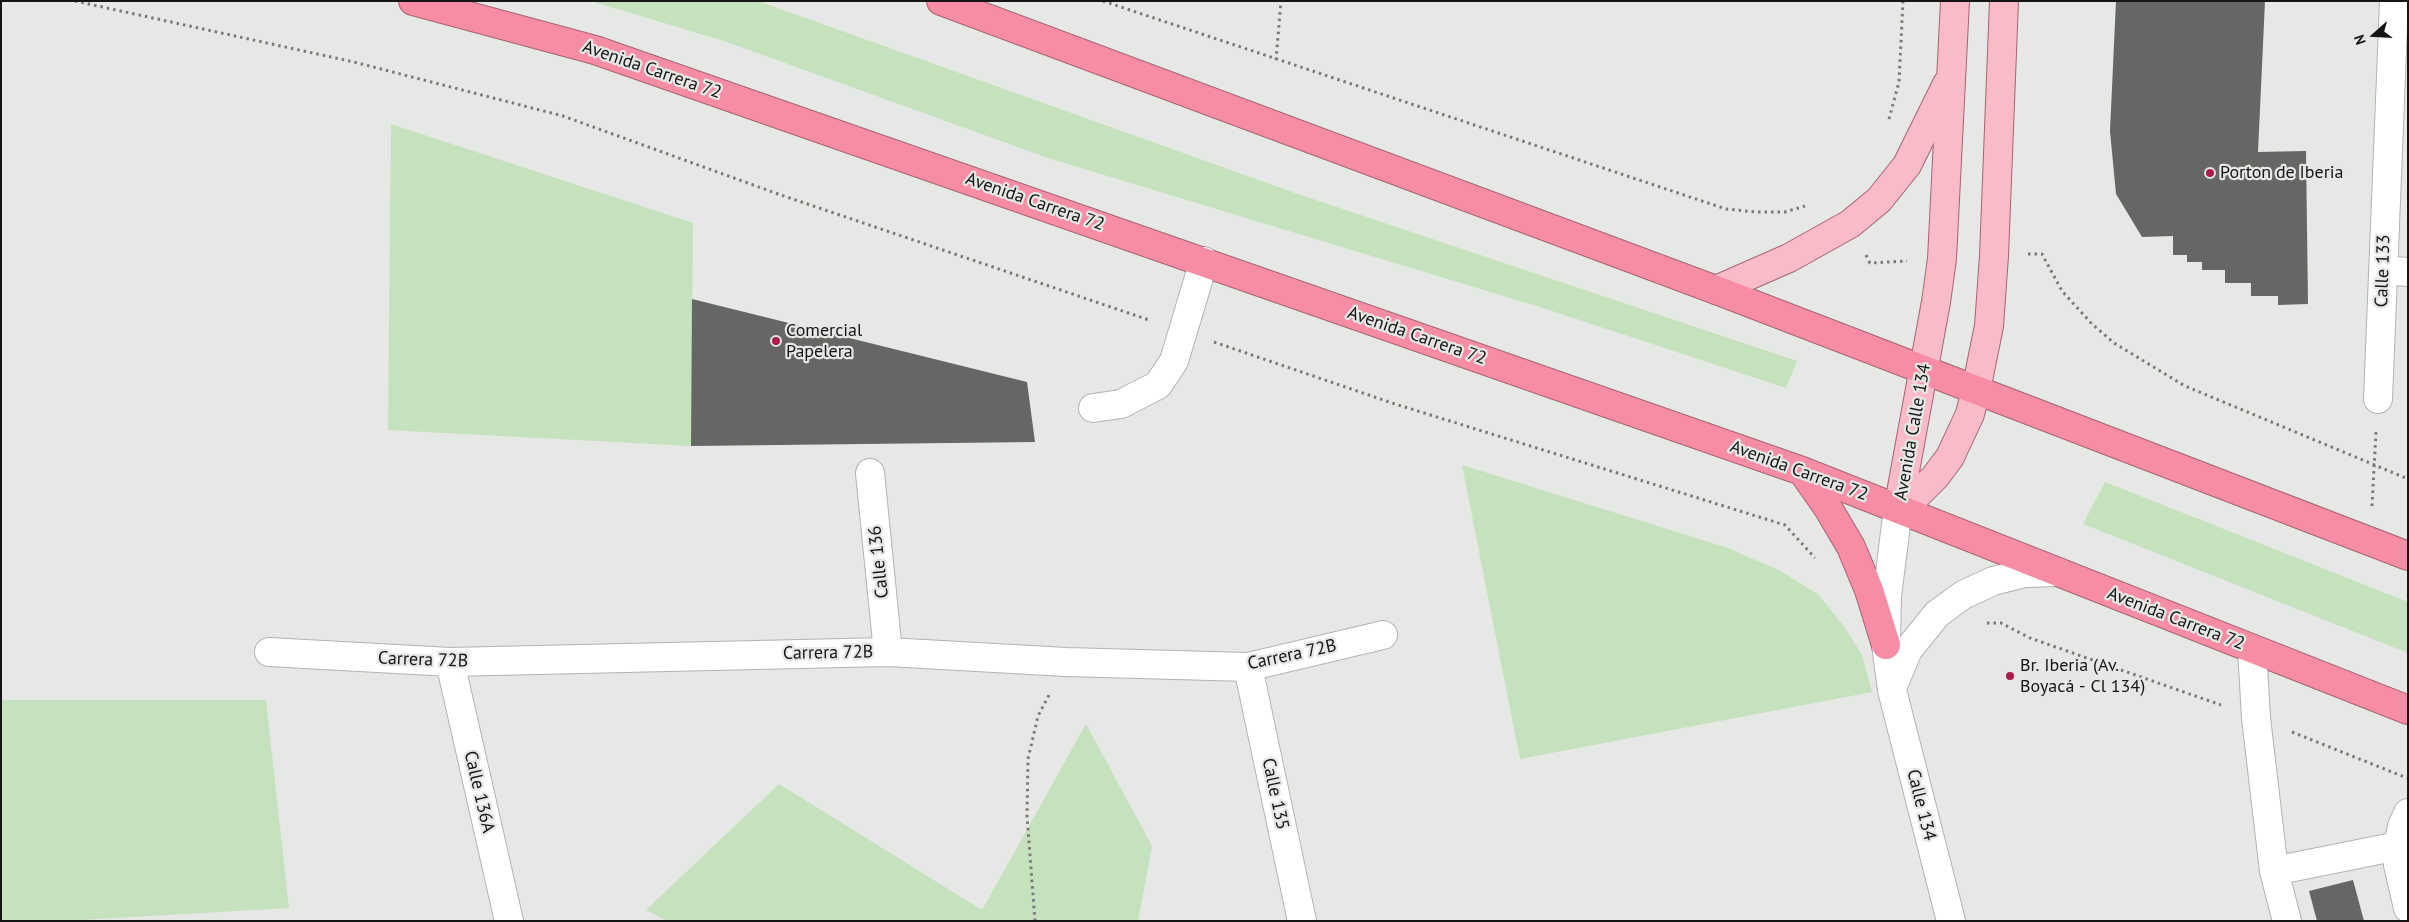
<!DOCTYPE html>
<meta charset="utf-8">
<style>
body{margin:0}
#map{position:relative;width:2409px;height:922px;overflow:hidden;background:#e5e8e4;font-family:"PT Sans",sans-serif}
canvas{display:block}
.frame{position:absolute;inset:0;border:2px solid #141514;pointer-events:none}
.north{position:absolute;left:2349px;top:10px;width:50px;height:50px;-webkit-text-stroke:4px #e5e8e4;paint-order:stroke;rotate:251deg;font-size:14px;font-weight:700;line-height:20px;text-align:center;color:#141514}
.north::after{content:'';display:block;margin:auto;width:18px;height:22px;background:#141514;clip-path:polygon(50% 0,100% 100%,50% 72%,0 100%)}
</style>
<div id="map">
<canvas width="2409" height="922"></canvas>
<div class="frame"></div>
<div class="north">N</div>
</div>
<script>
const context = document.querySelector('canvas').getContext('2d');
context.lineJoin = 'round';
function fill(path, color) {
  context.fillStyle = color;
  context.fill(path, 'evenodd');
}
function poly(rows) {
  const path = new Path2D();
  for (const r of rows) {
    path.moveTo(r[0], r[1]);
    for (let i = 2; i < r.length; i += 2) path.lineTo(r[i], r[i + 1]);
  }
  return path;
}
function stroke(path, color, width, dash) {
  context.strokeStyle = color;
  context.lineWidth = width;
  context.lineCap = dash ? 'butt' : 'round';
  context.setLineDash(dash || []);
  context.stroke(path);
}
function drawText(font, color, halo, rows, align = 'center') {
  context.font = font + ' "PT Sans",sans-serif';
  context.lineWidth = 4.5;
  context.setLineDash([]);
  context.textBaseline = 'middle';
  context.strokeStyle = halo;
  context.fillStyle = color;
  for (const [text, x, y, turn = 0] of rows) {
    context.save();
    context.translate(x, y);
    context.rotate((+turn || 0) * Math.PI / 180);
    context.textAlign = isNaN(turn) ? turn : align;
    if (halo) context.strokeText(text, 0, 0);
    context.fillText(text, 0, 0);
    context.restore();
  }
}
fill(poly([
 [591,1,758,1,1295,193,1797,361,1786,388,1540,307,1048,158,727,42],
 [391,124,693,223,691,446,388,430],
 [1462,465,1725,547,1779,570,1819,595,1845,628,1862,655,1872,692,1520,759],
 [2105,482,2408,602,2408,653,2083,524],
 [1,700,266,700,289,908,63,921,1,921],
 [1086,724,1152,846,1138,921,667,921,646,910,779,784,982,910]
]), '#c6e1bd');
fill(poly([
 [2116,1,2265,1,2258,152,2306,151,2308,304,2278,305,2278,296,2251,296,2251,283,2225,283,2225,270,2202,270,2202,262,2187,262,2187,255,2173,255,2173,236,2142,237,2116,194,2110,131],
 [692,299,1027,382,1035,442,691,446],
 [2353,880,2364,921,2317,921,2309,891]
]), '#646763');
const minor = poly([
 [2383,270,2408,272],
 [2378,399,2394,1],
 [1093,408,1121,404,1158,385,1174,361,1204,261],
 [870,473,888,652],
 [1898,509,1887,596,1886,645,1892,690,1951,921],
 [2252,649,2256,718,2274,871,2287,921],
 [269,652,450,662,888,652,1066,662,1248,667,1383,635],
 [450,662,509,921],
 [1248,667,1302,921],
 [1892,688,1908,650,1937,614,1963,595,1993,581,2025,573,2058,572],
 [2408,813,2402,826,2398,846,2398,865,2408,908],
 [2274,871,2398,846]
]);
const major = poly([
 [1716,290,1789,258,1850,224,1879,200,1907,165,1947,84],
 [1898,509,1918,494,1935,477,1950,457,1970,414,1976,390,1989,326,1994,256,2004,1],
 [1898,509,1936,302,1942,259,1955,1]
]);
const highway = poly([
 [413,1,595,50,1802,471,2408,710],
 [941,1,1716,290,2408,556],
 [1802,471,1828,508,1851,547,1869,590,1886,645]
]);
stroke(minor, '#b1b4b0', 30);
stroke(major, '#a76372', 30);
stroke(highway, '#a76372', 30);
stroke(poly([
 [75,1,354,62,563,116,778,194,1149,320],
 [1103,1,1726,209,1756,212,1785,212,1805,206],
 [1276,60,1281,1],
 [1889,119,1899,82,1903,1],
 [2028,254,2042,254,2062,291,2092,324,2114,343,2185,386,2408,479],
 [1866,255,1870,263,1907,261],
 [1214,342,1395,404,1785,525,1815,558],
 [2372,506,2376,432],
 [1987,623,2001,623,2030,638,2221,705],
 [2292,732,2407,778],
 [1035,921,1027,816,1028,759,1038,716,1049,695]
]), '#787a77', 3, [2.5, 4]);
stroke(minor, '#fff', 28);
stroke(major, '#fabbc8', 28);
stroke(highway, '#f68da4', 28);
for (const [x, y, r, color] of [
 [2210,173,5,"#ac1a4f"],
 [776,341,5,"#ac1a4f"],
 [2010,676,5,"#ac1a4f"]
]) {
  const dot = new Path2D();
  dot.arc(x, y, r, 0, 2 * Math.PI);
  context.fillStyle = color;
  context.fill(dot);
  stroke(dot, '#e5e8e4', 2);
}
drawText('18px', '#141514', '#e5e8e4', [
 ["Avenida Carrera 72",652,70,19],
 ["Avenida Carrera 72",1035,202,19],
 ["Calle 133",2383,271,-88],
 ["Avenida Carrera 72",1417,336,19],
 ["Avenida Calle 134",1913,432,-80],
 ["Avenida Carrera 72",1799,471,20],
 ["Calle 136",879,562,-96],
 ["Avenida Carrera 72",2176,619,21],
 ["Carrera 72B",828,653,-1],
 ["Carrera 72B",1292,655,-12],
 ["Carrera 72B",423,660,2],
 ["Calle 136A",479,792,77],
 ["Calle 135",1275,794,78],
 ["Calle 134",1921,805,76]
]);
drawText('18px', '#141514', '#e5e8e4', [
 ["Porton de Iberia",2220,173],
 ["Comercial",786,331],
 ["Papelera",786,352],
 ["Br. Iberia (Av.",2020,666],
 ["Boyacá - Cl 134)",2020,687]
], 'left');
</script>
